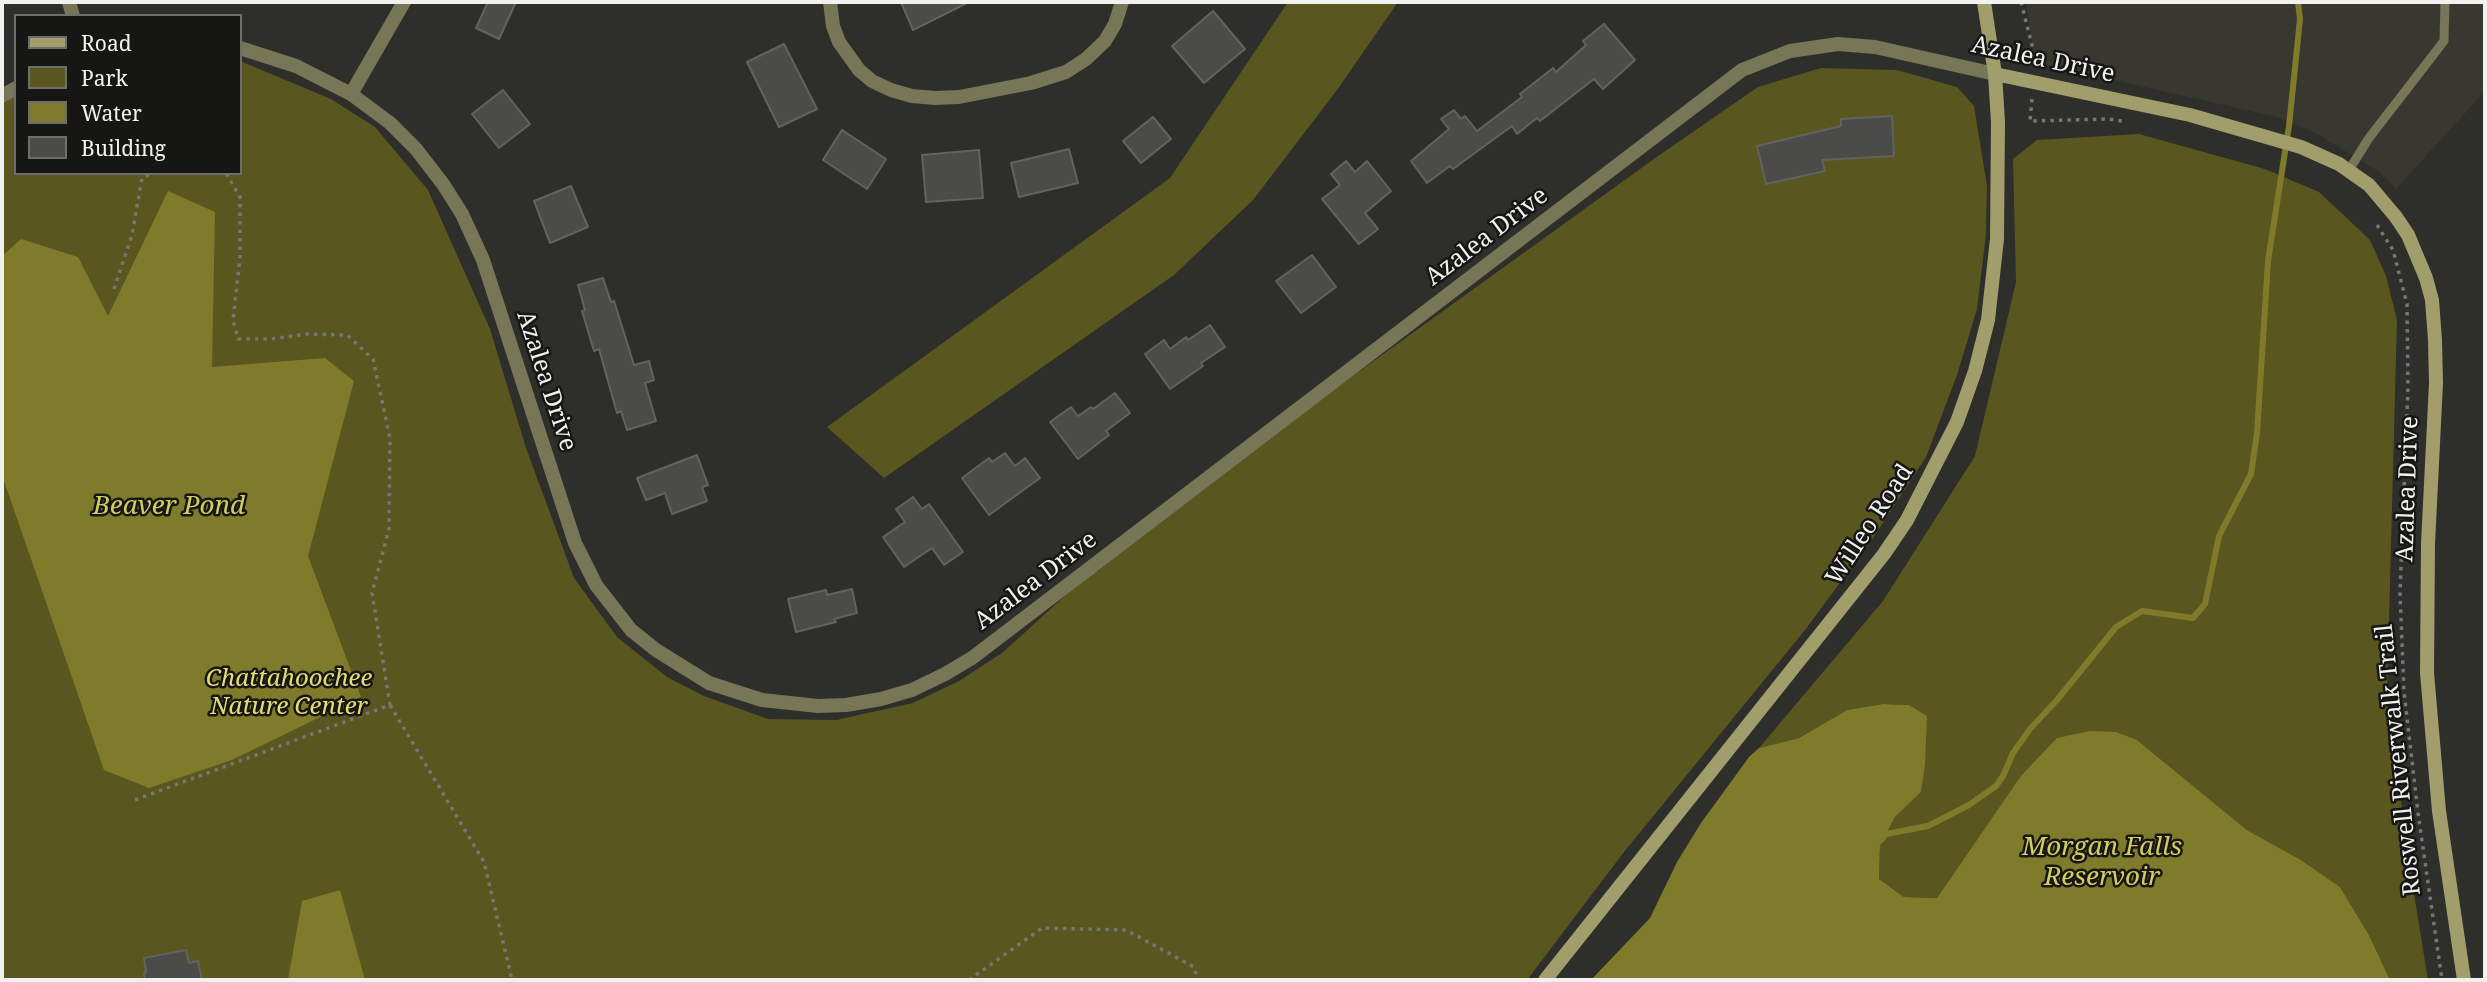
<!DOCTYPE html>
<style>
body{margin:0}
#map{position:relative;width:2487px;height:982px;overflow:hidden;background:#2e2e2b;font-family:"Noto Serif",serif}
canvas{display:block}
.frame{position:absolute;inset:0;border:4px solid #f1f1ef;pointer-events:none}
.legend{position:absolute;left:14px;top:14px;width:228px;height:161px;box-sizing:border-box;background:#161615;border:2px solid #6e6e6c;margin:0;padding:9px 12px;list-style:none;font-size:21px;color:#f1f1ef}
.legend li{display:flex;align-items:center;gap:14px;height:35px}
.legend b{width:35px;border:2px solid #6e6e6c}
</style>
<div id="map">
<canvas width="2487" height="982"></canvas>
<div class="frame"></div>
<ul class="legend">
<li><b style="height:9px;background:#a19e6c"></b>Road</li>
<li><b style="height:19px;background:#5a561f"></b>Park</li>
<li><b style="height:19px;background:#807b2b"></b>Water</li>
<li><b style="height:19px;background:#4b4b48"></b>Building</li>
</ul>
</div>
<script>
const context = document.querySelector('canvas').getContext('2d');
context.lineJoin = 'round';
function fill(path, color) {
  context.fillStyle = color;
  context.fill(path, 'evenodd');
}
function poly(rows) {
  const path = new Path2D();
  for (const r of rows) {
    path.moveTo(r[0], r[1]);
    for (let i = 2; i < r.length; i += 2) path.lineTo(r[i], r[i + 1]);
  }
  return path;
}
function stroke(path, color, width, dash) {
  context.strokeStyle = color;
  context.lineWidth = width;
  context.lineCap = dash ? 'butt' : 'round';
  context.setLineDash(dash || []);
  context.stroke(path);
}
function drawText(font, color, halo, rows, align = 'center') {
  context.font = font + ' "Noto Serif",serif';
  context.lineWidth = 5;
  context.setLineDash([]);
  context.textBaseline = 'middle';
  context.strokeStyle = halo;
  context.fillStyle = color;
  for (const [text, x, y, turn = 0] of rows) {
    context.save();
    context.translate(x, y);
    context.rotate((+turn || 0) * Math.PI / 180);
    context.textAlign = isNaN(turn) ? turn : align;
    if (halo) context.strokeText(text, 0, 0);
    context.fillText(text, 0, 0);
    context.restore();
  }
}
fill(poly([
 [2026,2,2485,2,2485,91,2396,189,2381,173,2316,133,2277,117,2035,62]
]), '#393830');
fill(poly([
 [1288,2,1398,2,1337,90,1253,200,1174,275,884,478,827,427,1170,178],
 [240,61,331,99,375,127,428,190,490,329,526,448,574,578,617,637,667,677,704,696,768,719,836,720,913,703,959,681,1002,653,1131,536,1658,156,1758,87,1821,68,1897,70,1957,87,1974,106,1987,186,1986,234,1977,309,1957,375,1926,457,1873,538,1805,630,1624,852,1527,980,2,980,2,104,16,95,16,173,240,173],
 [2139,134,2265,169,2319,192,2370,240,2386,276,2397,320,2387,694,2410,869,2428,980,2390,980,2369,935,2340,887,2301,860,2247,830,2137,740,2020,777,1937,898,1904,897,1879,879,1880,846,1895,817,1921,792,1926,716,1909,705,1883,704,1847,710,1799,738,1759,748,1883,601,1975,456,2016,282,2013,159,2037,140]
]), '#5a561f');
fill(poly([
 [168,191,215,212,212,367,325,358,354,381,308,556,361,697,232,760,149,788,104,770,2,475,2,256,21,239,78,257,108,316],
 [1883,704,1909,705,1927,716,1925,764,1921,792,1895,817,1880,846,1879,879,1904,897,1937,898,2020,777,2057,738,2090,731,2116,732,2137,740,2247,830,2301,860,2340,887,2369,935,2390,980,1591,980,1650,918,1677,862,1701,823,1749,757,1759,748,1799,738,1847,710],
 [340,890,365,980,288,980,302,901]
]), '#807b2b');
stroke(poly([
 [1881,840,1886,834,1928,826,1969,805,1996,786,2003,776,2013,753,2030,729,2057,700,2116,627,2142,611,2193,618,2205,604,2219,536,2251,474,2257,433,2268,261,2289,126,2300,19,2298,2]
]), '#807b2b', 6);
const building = poly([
 [488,2,516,2,499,39,476,28,488,2],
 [901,2,969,2,913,30,901,2],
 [1213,11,1245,49,1204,83,1172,46,1213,11],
 [1604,24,1635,60,1603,89,1594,79,1540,121,1537,118,1517,134,1512,126,1453,169,1450,166,1427,183,1411,161,1449,129,1441,119,1454,110,1461,119,1465,116,1477,131,1522,97,1520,94,1553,68,1556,72,1586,45,1583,41,1604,24],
 [784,44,817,109,779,127,747,62,784,44],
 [503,90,530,124,499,148,472,114,503,90],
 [1892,116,1894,156,1822,160,1825,171,1766,184,1757,146,1841,126,1841,119,1892,116],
 [1153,117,1171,139,1141,163,1123,141,1153,117],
 [842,130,886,159,867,189,823,160,842,130],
 [1069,149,1078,183,1019,197,1011,163,1069,149],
 [979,150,983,198,926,202,922,155,979,150],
 [1346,161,1355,172,1367,161,1391,191,1365,213,1378,229,1359,244,1322,199,1340,185,1331,174,1346,161],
 [571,186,588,227,550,243,534,201,571,186],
 [1312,255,1336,287,1301,313,1276,281,1312,255],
 [603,278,611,302,614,301,634,365,649,361,654,380,645,383,656,421,627,430,621,411,617,413,599,349,594,351,582,311,585,310,578,285,603,278],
 [1210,325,1225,347,1201,363,1203,366,1170,389,1145,354,1164,340,1170,349,1186,337,1188,340,1210,325],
 [1115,393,1130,413,1106,431,1109,435,1078,459,1050,422,1071,407,1078,416,1091,407,1093,409,1115,393],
 [1005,453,1015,466,1025,458,1040,478,989,515,962,478,989,458,992,462,1005,453],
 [697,455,708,485,702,487,707,501,672,514,665,493,646,500,637,478,697,455],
 [913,497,922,509,929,504,963,552,944,565,932,548,904,567,883,537,905,522,896,509,913,497],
 [852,589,857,613,834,619,836,622,796,632,788,599,826,590,827,595,852,589],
 [186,950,189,963,198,961,202,980,145,980,144,973,146,972,144,958,186,950]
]);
fill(building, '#4b4b48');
stroke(building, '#62625f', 2);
stroke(poly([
 [2021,2,2033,49,2033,63],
 [2032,99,2030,121,2108,119,2122,121],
 [2377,225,2393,250,2407,304,2408,388,2400,593,2404,692,2418,813,2442,980],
 [114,289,132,235,142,178,152,173],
 [390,705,484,862,512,980],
 [135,800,390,705,372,593,389,529,390,438,373,359,347,335,305,334,271,339,238,339,233,320,240,257,240,197,226,173],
 [969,980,1042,928,1126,930,1194,967,1198,980]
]), '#767674', 3.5, [3.5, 5]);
stroke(poly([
 [2349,170,2369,138,2444,41,2445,2]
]), '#777657', 9);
stroke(poly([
 [69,2,73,16],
 [830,2,833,26,839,42,859,70,872,81,891,90,912,96,935,98,959,97,1031,83,1066,72,1086,59,1105,41,1115,24,1122,2],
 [240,48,296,66,351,94,390,123,416,149,443,184,462,214,483,260,575,543,596,585,631,630,656,650,709,683,762,700,818,706,846,705,881,699,912,690,945,674,972,658,1742,70,1790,51,1838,44,1875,47,1995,74],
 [351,94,404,2],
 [2,96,16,88]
]), '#777657', 14);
stroke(poly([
 [1995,74,2190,115,2301,147,2339,164,2369,185,2396,217,2408,235,2426,278,2432,300,2435,340,2436,383,2428,544,2427,673,2439,811,2464,980],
 [1545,980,1884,554,1907,520,1957,422,1975,371,1988,320,1997,239,1998,122,1995,74,1984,2]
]), '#a19e6c', 14);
drawText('24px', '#f1f1ef', '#161615', [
 ["Azalea Drive",2043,60,12],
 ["Azalea Drive",1487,237,-37],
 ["Azalea Drive",546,381,72],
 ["Azalea Drive",2408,489,-88],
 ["Willeo Road",1870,525,-57],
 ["Azalea Drive",1036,581,-37],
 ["Roswell Riverwalk Trail",2399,760,-96]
]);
drawText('italic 24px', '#e4dd71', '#161615', [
 ["Chattahoochee",289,679],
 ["Nature Center",289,707]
]);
drawText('italic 26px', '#d3cc5f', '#161615', [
 ["Beaver Pond",169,507],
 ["Morgan Falls",2102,848],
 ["Reservoir",2102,878]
]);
</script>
